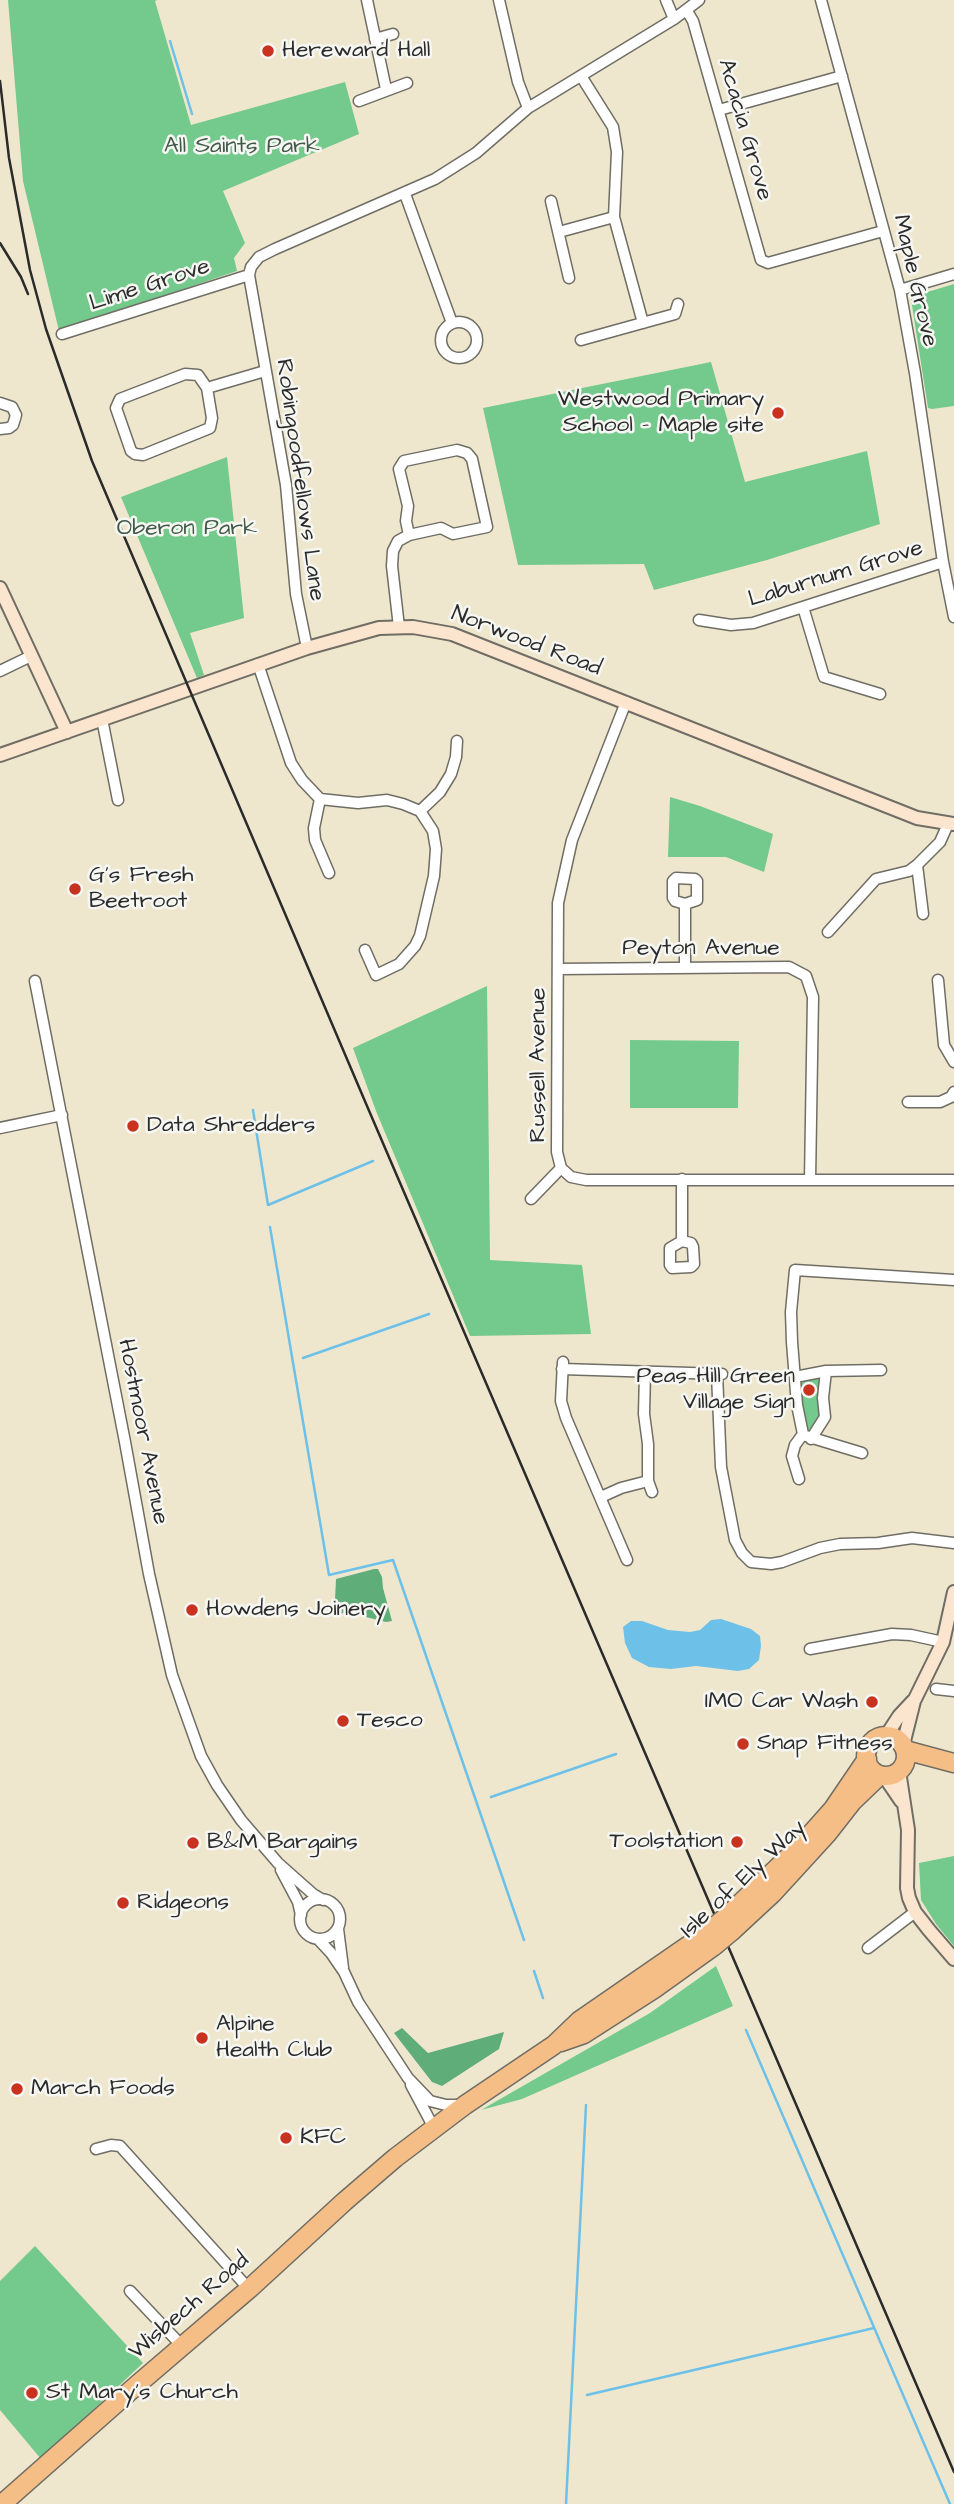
<!DOCTYPE html>
<style>
body{margin:0}
canvas{display:block;background:#eee7ce}
</style>
<canvas width="954" height="2504"></canvas>
<script>
const context = document.querySelector('canvas').getContext('2d');
context.lineJoin = 'round';
function fill(path, color) {
  context.fillStyle = color;
  context.fill(path, 'evenodd');
}
function poly(rows) {
  const path = new Path2D();
  for (const r of rows) {
    if (r.length === 3) {
      path.moveTo(r[0] + r[2], r[1]);
      path.arc(r[0], r[1], r[2], 0, 2 * Math.PI);
      continue;
    }
    path.moveTo(r[0], r[1]);
    for (let i = 2; i < r.length; i += 2) path.lineTo(r[i], r[i + 1]);
  }
  return path;
}
function stroke(path, color, width, dash) {
  context.strokeStyle = color;
  context.lineWidth = width;
  context.lineCap = dash ? 'butt' : 'round';
  context.setLineDash(dash || []);
  context.stroke(path);
}
function drawText(font, color, halo, rows, align = 'center') {
  context.font = font + ' "Architects Daughter",sans-serif';
  context.lineWidth = 5;
  context.setLineDash([]);
  context.textBaseline = 'middle';
  context.strokeStyle = halo;
  context.fillStyle = color;
  for (const [text, x, y, turn = 0] of rows) {
    context.save();
    context.translate(x, y);
    context.rotate((+turn || 0) * Math.PI / 180);
    context.textAlign = isNaN(turn) ? turn : align;
    if (halo) context.strokeText(text, 0, 0);
    context.fillText(text, 0, 0);
    context.restore();
  }
}
fill(poly([
 [8,0,157,0,155,1,191,125,345,82,359,134,223,191,245,243,234,258,237,271,59,331,23,181],
 [954,284,954,406,932,409,928,408,911,299,914,296],
 [711,362,745,482,867,451,880,524,767,560,654,590,644,564,518,565,483,408],
 [227,457,244,618,190,633,204,675,197,678,121,497],
 [670,797,700,806,773,834,764,872,726,857,668,857],
 [487,986,490,1260,582,1265,591,1334,470,1336,376,1111,353,1048],
 [630,1040,739,1041,738,1108,630,1108],
 [821,1377,820,1417,815,1425,808,1430,805,1425,799,1386,804,1380],
 [954,1856,954,1946,936,1924,921,1900,919,1863],
 [716,1966,733,2006,522,2099,481,2110,650,2013],
 [35,2246,143,2363,41,2459,0,2410,0,2281]
]), '#74c98d');
fill(poly([
 [374,1569,378,1569,382,1577,383,1588,392,1621,386,1622,366,1617,356,1610,336,1615,328,1612,335,1600,336,1579],
 [402,2028,428,2053,504,2032,499,2049,442,2086,432,2082,394,2033]
]), '#5fad78');
fill(poly([
 [721,1619,751,1629,760,1636,761,1646,759,1660,749,1669,738,1671,696,1666,671,1669,649,1667,632,1658,625,1643,623,1627,631,1621,642,1621,668,1630,690,1632,700,1630,711,1620]
]), '#6dc1e9');
stroke(poly([
 [170,41,192,114],
 [253,1110,268,1205,373,1161],
 [270,1227,329,1575,393,1560,524,1940],
 [303,1358,429,1314],
 [491,1797,616,1754],
 [534,1971,543,1998],
 [746,2030,950,2504],
 [587,2395,874,2328],
 [566,2504,586,2105]
]), '#6dc1e9', 2.5);
const street = poly([
 [367,0,386,89],
 [499,0,518,82,528,108],
 [666,0,674,19],
 [821,0,900,290,915,373,943,562,954,617],
 [687,11,693,21,761,260,768,263,883,231],
 [375,39,393,34],
 [581,76,613,127,617,152,614,217,643,323],
 [359,101,407,83],
 [719,110,842,76],
 [405,194,452,323],
 [551,201,569,278],
 [559,232,614,217],
 [900,290,954,274],
 [459,340,18],
 [62,334,249,275],
 [581,340,675,314,678,304],
 [207,388,198,375,185,374,120,399,116,408,131,451,135,454,143,455,210,428,212,418,207,388,265,371],
 [0,403,12,407,16,415,13,425,9,428,0,429],
 [803,607,824,677,880,694],
 [699,620,731,625,753,623,943,562],
 [399,627,392,566,393,551,398,541,409,535,441,528,453,534,487,527,472,459,467,453,457,450,404,461,399,469,408,506,406,521,409,535],
 [307,648,296,594,286,485,249,275,251,267,259,257,275,249,435,179,476,153,528,108,674,19,699,0],
 [258,664,291,763,302,780,320,799,358,803,387,800,403,804,420,811,433,831,436,849,434,876,420,936,415,946,399,964,376,975,365,950],
 [0,671,31,656],
 [626,702,572,840,558,903,557,1152,561,1168,571,1177,586,1180,954,1180],
 [102,719,118,800],
 [320,799,314,828,315,840,329,873],
 [420,811,440,792,451,774,456,757,457,741],
 [923,914,917,865,940,842,948,824],
 [828,932,876,879,909,871,917,865],
 [685,967,685,904,675,901,673,898,673,881,676,878,695,879,697,881,697,900,685,904],
 [558,969,789,967,806,976,813,997,810,1180],
 [938,980,944,1045,954,1062],
 [35,981,125,1442,149,1574,172,1675,201,1756,217,1785,241,1820,278,1863,313,1894,323,1900],
 [908,1102,940,1102,951,1097,954,1092],
 [0,1128,62,1115],
 [531,1199,561,1168],
 [682,1241,691,1243,693,1247,694,1264,691,1267,672,1268,670,1265,670,1248,682,1241,682,1179],
 [563,1362,561,1401,566,1418,627,1560],
 [562,1369,722,1374],
 [645,1372,644,1414,648,1444,648,1481,652,1492],
 [717,1374,721,1467,735,1540,742,1553,751,1562,771,1564,782,1562,820,1548,840,1544,878,1543,912,1538,954,1543],
 [795,1377,826,1371,881,1370],
 [806,1436,862,1453],
 [811,1439,825,1417,823,1398,826,1371],
 [799,1479,792,1456,795,1445,803,1434,797,1405,792,1342,791,1312,795,1270,954,1280],
 [601,1497,621,1488,648,1481],
 [810,1649,892,1634,911,1635,943,1642],
 [936,1689,954,1691],
 [281,1870,298,1902,301,1915],
 [320,1919,20],
 [338,1929,343,1968],
 [318,1939,331,1953,344,1972,358,2002,408,2078,430,2101,446,2105,461,2105],
 [868,1948,915,1912],
 [411,2085,434,2128],
 [96,2149,111,2145,120,2146,249,2289],
 [130,2291,182,2346]
]);
const secondary = poly([
 [0,588,67,732],
 [0,755,307,648,379,628,413,627,452,634,917,818,954,824],
 [886,1736,899,1716,913,1701],
 [903,1745,914,1701,943,1642,954,1592],
 [899,1771,908,1830,907,1888,909,1898,915,1912,929,1930,954,1959],
 [884,1776,901,1801]
]);
const highway = poly([
 [886,1756,20],
 [905,1750,954,1763],
 [726,1917,801,1845,833,1809,867,1759],
 [732,1931,773,1893,827,1834,852,1802,880,1775],
 [561,2042,584,2034,654,1989,714,1946],
 [2,2504,138,2384,249,2289,345,2201,395,2158,465,2105,554,2045,579,2021,708,1932]
]);
stroke(street, '#6f6d64', 13);
stroke(secondary, '#6f6d64', 16);
stroke(highway, '#6f6d64', 21);
stroke(street, '#fff', 10);
stroke(secondary, '#fbe5cf', 12);
stroke(highway, '#f6be87', 18);
stroke(poly([
 [0,81,9,158,30,270,46,329,92,461,370,1113,954,2472],
 [0,243,21,277,28,294]
]), '#2b2b2b', 2.5);
const highwayBridge = poly([
 [708,1932,726,1917],
 [714,1946,732,1931]
]);
stroke(highwayBridge, '#6f6d64', 21, []);
stroke(highwayBridge, '#f6be87', 18);
for (const [x, y, r, color] of [
 [268,51,7,"#c8321e"],
 [778,413,7,"#c8321e"],
 [75,889,7,"#c8321e"],
 [133,1126,7,"#c8321e"],
 [809,1390,7,"#c8321e"],
 [192,1610,7,"#c8321e"],
 [872,1702,7,"#c8321e"],
 [343,1721,7,"#c8321e"],
 [743,1744,7,"#c8321e"],
 [737,1842,7,"#c8321e"],
 [193,1843,7,"#c8321e"],
 [123,1903,7,"#c8321e"],
 [202,2038,7,"#c8321e"],
 [17,2089,7,"#c8321e"],
 [286,2138,7,"#c8321e"],
 [32,2393,7,"#c8321e"]
]) {
  const dot = new Path2D();
  dot.arc(x, y, r, 0, 2 * Math.PI);
  context.fillStyle = color;
  context.fill(dot);
  stroke(dot, '#f6f6f2', 2.5);
}
drawText('23px', '#2b2b2b', '#f6f6f2', [
 ["Hereward Hall",282,51],
 ["Westwood Primary",764,400,"right"],
 ["School - Maple site",764,426,"right"],
 ["G's Fresh",89,876],
 ["Beetroot",89,902],
 ["Data Shredders",147,1126],
 ["Peas Hill Green",795,1377,"right"],
 ["Village Sign",795,1403,"right"],
 ["Howdens Joinery",206,1610],
 ["IMO Car Wash",858,1702,"right"],
 ["Tesco",357,1721],
 ["Snap Fitness",757,1744],
 ["Toolstation",723,1842,"right"],
 ["B&M Bargains",207,1843],
 ["Ridgeons",137,1903],
 ["Alpine",216,2025],
 ["Health Club",216,2051],
 ["March Foods",31,2089],
 ["KFC",300,2138],
 ["St Mary's Church",46,2393]
], 'left');
drawText('23px', '#2b2b2b', '#f6f6f2', [
 ["Acacia Grove",744,130,74],
 ["Maple Grove",914,281,77],
 ["Lime Grove",150,286,-18],
 ["Robingoodfellows Lane",299,480,82],
 ["Laburnum Grove",836,575,-17],
 ["Norwood Road",526,642,21],
 ["Peyton Avenue",701,949],
 ["Russell Avenue",539,1065,-90],
 ["Hostmoor Avenue",142,1432,79],
 ["Isle of Ely Way",744,1880,-43],
 ["Wisbech Road",190,2307,-41]
]);
drawText('23px', '#415a48', '#f6f6f2', [
 ["All Saints Park",242,147],
 ["Oberon Park",187,529]
]);
</script>
